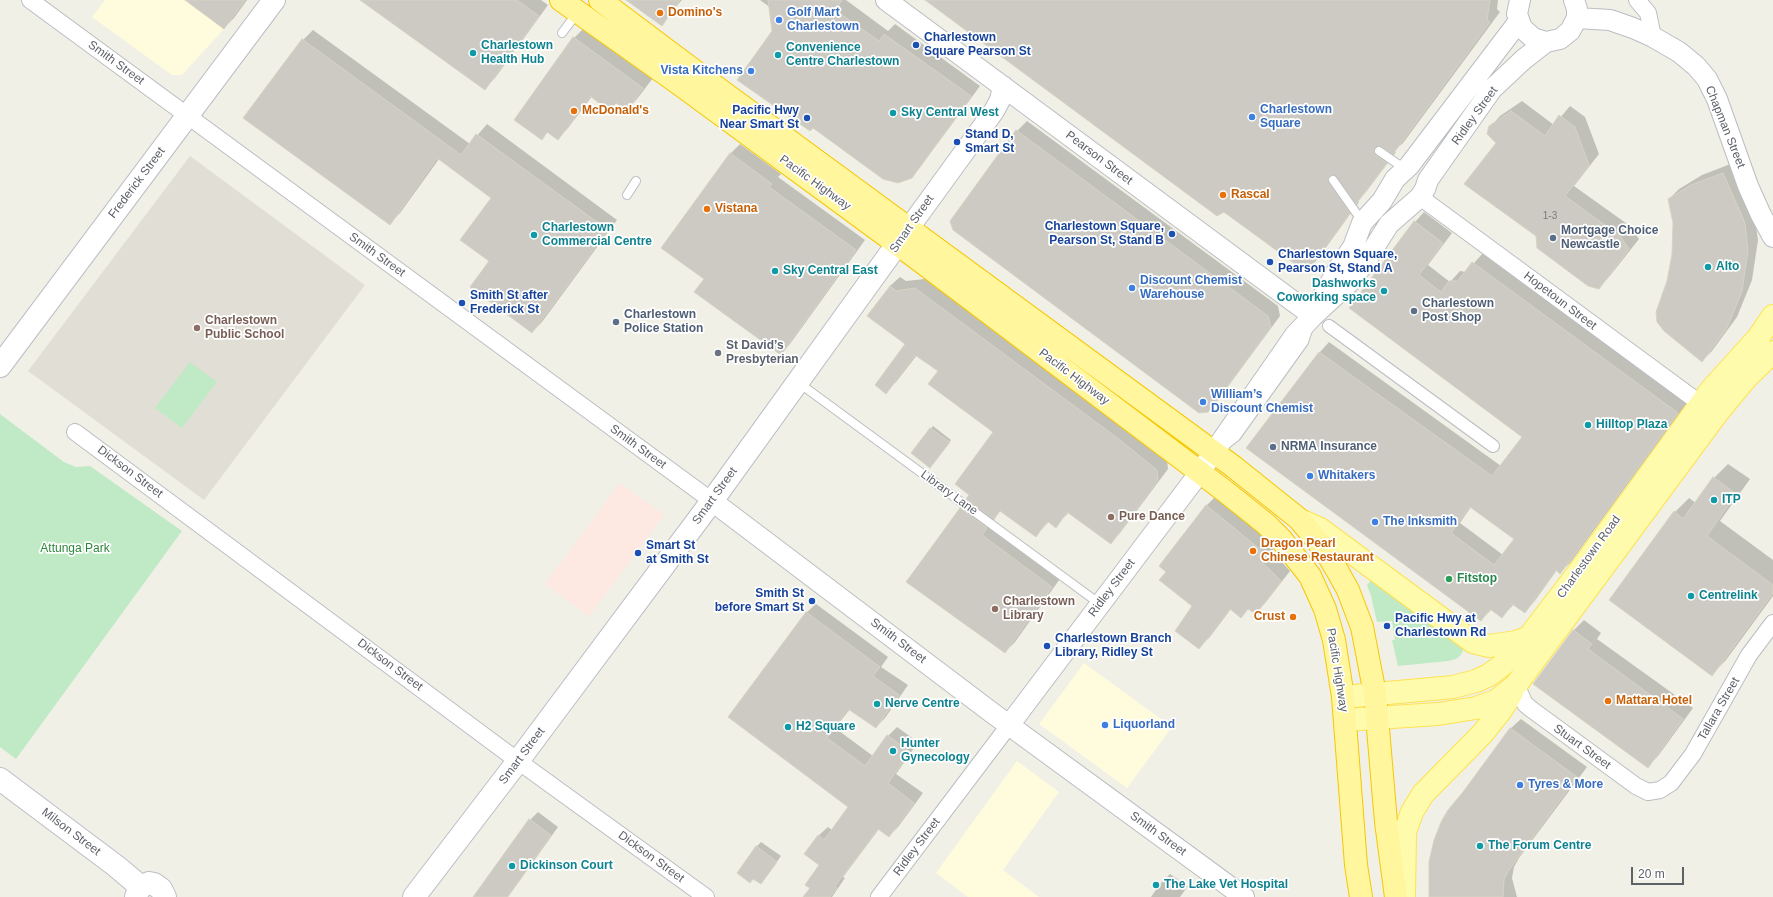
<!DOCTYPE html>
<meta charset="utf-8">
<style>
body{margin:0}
#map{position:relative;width:1773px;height:897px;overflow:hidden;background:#f1f0e6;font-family:Helvetica,sans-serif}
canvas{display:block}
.scale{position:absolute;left:1631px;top:867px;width:53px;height:18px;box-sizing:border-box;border:2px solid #5d6168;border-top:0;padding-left:5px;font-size:12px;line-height:14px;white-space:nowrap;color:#5d6168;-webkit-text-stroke:3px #fff;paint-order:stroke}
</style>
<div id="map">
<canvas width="1773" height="897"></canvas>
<div class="scale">20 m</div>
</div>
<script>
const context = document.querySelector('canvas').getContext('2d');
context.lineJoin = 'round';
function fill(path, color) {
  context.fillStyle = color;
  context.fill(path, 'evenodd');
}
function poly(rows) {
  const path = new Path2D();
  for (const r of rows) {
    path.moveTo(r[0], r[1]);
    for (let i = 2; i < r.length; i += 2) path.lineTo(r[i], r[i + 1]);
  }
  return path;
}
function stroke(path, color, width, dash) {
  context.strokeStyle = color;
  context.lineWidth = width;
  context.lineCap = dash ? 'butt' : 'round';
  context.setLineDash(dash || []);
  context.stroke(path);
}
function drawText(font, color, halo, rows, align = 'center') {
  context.font = font + ' Helvetica,sans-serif';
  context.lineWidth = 3.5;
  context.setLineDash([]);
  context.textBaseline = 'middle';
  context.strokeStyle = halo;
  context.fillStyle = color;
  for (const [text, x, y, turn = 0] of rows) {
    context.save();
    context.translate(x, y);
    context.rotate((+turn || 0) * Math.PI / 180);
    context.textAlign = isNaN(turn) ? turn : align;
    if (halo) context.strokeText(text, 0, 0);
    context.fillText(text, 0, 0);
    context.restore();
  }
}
fill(poly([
 [105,0,245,0,224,29,182,75,172,75,92,17],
 [1084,663,1172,727,1127,788,1039,724],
 [1017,761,1059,792,1003,870,1039,897,968,897,936,873]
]), '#fffbdd');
fill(poly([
 [190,156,365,285,204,500,28,371]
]), '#e1dfd5');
fill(poly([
 [620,483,664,515,589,616,545,584]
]), '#fee8e2');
fill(poly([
 [190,362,217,382,182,428,155,408],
 [0,414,64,462,76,467,90,466,182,531,16,759,0,747],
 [1374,577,1465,647,1460,656,1456,659,1448,661,1398,666,1392,640,1395,640,1392,621,1377,622,1371,596,1367,585]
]), '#c0eac5');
fill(poly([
 [186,0,247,0,234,18,224,28],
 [362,0,541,0,548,5,495,78,485,88],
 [628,0,682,0,661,24],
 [760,0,846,0,888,31,895,24,980,86,921,166,911,177,898,182,890,181,884,179,774,31,771,8],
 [927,0,1498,0,1497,9,1500,12,1403,143,1394,151,1396,152,1366,192,1358,201,1359,202,1316,261,1306,271],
 [584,28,653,78,637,99,627,110,617,102,592,96,568,128,558,139,549,131,541,139,574,38],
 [313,30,470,144,487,124,617,220,542,322,532,332,492,197,439,159,400,213,390,223,303,40],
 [1522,101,1554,125,1570,106,1585,117,1599,154,1574,186,1630,226,1639,239,1609,277,1598,288,1537,236,1490,127,1500,116],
 [1027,121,1278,306,1280,316,1218,400,1208,411,951,222,1017,131],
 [740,144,781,174,778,177,865,240,790,344,781,354,705,279,730,154],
 [1733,163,1754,212,1758,240,1752,280,1737,317,1712,351,1702,361,1668,281,1673,254,1674,223,1669,199,1679,189,1702,175],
 [1424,212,1452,233,1428,265,1450,282,1460,271,1466,272,1483,253,1687,403,1570,563,1560,572,1557,570,1534,602,1524,612,1514,604,1502,617,1492,609,1481,620,1247,448,1320,352,1329,342,1501,466,1523,436,1350,308,1415,222],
 [1471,507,1515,539,1503,555,1460,523],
 [900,277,906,281,925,279,1130,430,1167,460,1168,469,1120,533,1110,543,1069,512,1056,526,1049,521,1036,536,1001,510,995,516,996,517,991,525,1062,576,1015,642,1005,652,961,509,969,500,994,432,939,371,917,355,896,382,886,392,906,343,890,286],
 [933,426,951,440,932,465,912,453],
 [1728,464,1750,479,1720,521,1773,560,1773,596,1726,660,1712,674,1675,512,1689,498,1696,503,1714,478],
 [1217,495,1277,544,1272,551,1290,571,1266,602,1256,613,1249,608,1231,609,1209,638,1198,648,1193,606,1167,572,1160,566,1207,505],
 [816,604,888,657,881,667,908,685,885,718,876,727,850,709,835,728,873,756,888,736,897,727,918,742,896,774,923,793,898,827,889,836,879,829,843,877,845,878,832,897,804,897,811,888,821,865,818,836,828,827,832,830,850,807,729,717,806,613],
 [1584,620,1601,633,1597,639,1693,708,1658,756,1648,766,1535,684,1574,630],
 [1521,719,1587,767,1519,858,1514,867,1512,878,1517,897,1431,897,1429,873,1432,851,1464,793,1510,729],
 [538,812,558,827,508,897,474,897,530,820],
 [761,842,781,856,765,878,756,847],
 [1170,874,1188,886,1180,897,1151,897,1160,884]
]), '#0003');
const building = poly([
 [185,0,245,0,224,29,185,0],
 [360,0,517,0,539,16,485,90,360,0],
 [626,0,680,0,662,26,626,0],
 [768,0,842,0,835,10,879,41,884,34,971,96,912,178,898,183,883,179,813,128,810,131,737,80,772,31,768,0],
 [925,0,1490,0,1487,20,1490,22,1393,154,1380,146,1375,148,1374,154,1387,163,1356,204,1337,177,1332,175,1328,177,1329,183,1350,213,1306,272,1224,212,1217,216,925,0],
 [573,37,643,88,627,111,616,103,609,111,590,96,558,140,547,132,542,140,514,120,573,37],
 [302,39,461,155,476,134,608,230,532,333,470,287,489,261,460,240,491,198,437,158,390,225,243,118,302,39],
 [1511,111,1545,136,1559,115,1575,127,1589,165,1565,196,1620,236,1629,249,1599,289,1588,286,1537,248,1536,236,1464,184,1496,143,1487,134,1489,126,1511,111],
 [1016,130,1268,316,1271,327,1208,412,1199,413,953,230,950,221,1016,130],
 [730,153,772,184,769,187,856,250,781,355,694,292,704,279,661,248,730,153],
 [1723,173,1745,223,1748,251,1742,291,1727,328,1702,362,1664,331,1657,322,1656,312,1667,281,1672,254,1673,223,1668,199,1691,185,1723,173],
 [1414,221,1443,243,1419,275,1441,292,1449,281,1458,281,1472,262,1678,413,1560,574,1556,570,1525,613,1512,604,1502,618,1490,609,1481,621,1246,448,1319,352,1492,476,1522,437,1349,308,1414,221],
 [1470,507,1514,539,1494,565,1451,533,1470,507],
 [890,286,896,291,915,288,1120,440,1157,470,1158,480,1111,544,1067,512,1056,528,1047,521,1036,537,1000,511,994,519,966,499,969,495,955,484,993,432,928,384,938,371,915,355,886,394,875,385,905,344,867,316,890,286],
 [930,428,950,442,930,468,911,453,930,428],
 [1713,477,1736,494,1707,536,1773,585,1773,593,1712,676,1609,600,1674,511,1683,519,1713,477],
 [1206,505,1267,555,1262,562,1281,581,1256,614,1248,609,1241,618,1230,609,1199,649,1175,631,1192,606,1159,580,1166,572,1159,566,1206,505],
 [960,508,987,528,982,535,1052,587,1005,653,906,582,960,508],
 [806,612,880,667,873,676,899,695,876,728,848,709,827,738,865,766,887,735,910,752,888,783,914,803,889,837,878,829,835,886,837,888,830,897,803,897,810,888,805,885,819,865,804,854,818,835,824,840,848,807,728,717,806,612],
 [1573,630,1592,644,1588,649,1683,719,1648,768,1533,684,1573,630],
 [1510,728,1577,777,1509,870,1504,879,1503,897,1429,897,1429,862,1434,840,1442,820,1448,810,1463,792,1510,728],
 [529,819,551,835,507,897,473,897,529,819],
 [756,846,777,862,761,884,753,879,750,883,737,873,756,846]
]);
fill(building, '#cccac3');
stroke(building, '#d6d3c3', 1);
const service = poly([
 [562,33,577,13],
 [1379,151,1405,169],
 [1333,180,1357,214,1364,219],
 [627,195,636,181],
 [799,383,1100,604],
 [1228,443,1236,437,1304,342,1308,330]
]);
const pedestrian = poly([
 [1329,326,1493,446]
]);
const minor = poly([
 [30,0,712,501],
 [1637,0,1648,13,1653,37],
 [1420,197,1701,404],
 [75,432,518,761,706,897],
 [1516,685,1525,704,1531,709,1636,786,1648,792,1660,790,1671,783,1693,754,1749,655,1773,623],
 [879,897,1010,724]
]);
const tertiary = poly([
 [886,0,1313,316],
 [1520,0,1517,14,1522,28,1533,38,1546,42,1560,39,1570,31,1577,18,1577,9,1574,0],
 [1577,18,1610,20,1633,28,1653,37,1679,52,1696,66,1707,79,1717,99,1748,186,1761,215,1773,237],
 [909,228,994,111,1000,100,1003,86],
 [1319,303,1338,269,1353,247,1362,223,1382,201,1395,179,1409,166,1519,21],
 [712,501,991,712,1244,897],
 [1010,724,1200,472,1295,335,1313,316,1350,282,1365,262,1389,224,1420,197,1425,189,1428,180,1492,89,1524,59,1546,42]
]);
const secondary = poly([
 [0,366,274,0],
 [0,779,116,866,141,887],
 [136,897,138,891,141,887,149,883,154,884,161,889,165,897],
 [414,897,518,761,712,501,908,229]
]);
const primary = poly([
 [1300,520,1320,529,1473,642,1489,646,1516,642,1529,637],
 [1343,697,1453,687,1476,681,1489,675,1500,667,1516,653,1529,637,1584,565,1711,390,1758,338,1773,316],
 [1345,720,1438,714,1476,708,1496,701,1516,685,1718,412,1747,377,1773,352],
 [1404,897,1405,832,1412,812,1423,794,1483,733,1502,709,1512,693]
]);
const trunk = poly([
 [561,0,678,83,915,257,1226,492,1266,524,1281,539,1310,576,1325,609,1334,640,1343,697,1356,865,1361,897],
 [600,0,712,84,1234,467,1299,519,1325,550,1338,572,1348,590,1362,627,1375,694,1386,822,1396,897]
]);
stroke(service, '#babdc2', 10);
stroke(pedestrian, '#babdc2', 14);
stroke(minor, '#babdc2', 18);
stroke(tertiary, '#babdc2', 22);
stroke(secondary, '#bbbec5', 24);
stroke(primary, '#fee251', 24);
stroke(trunk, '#f7c700', 24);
stroke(service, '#fff', 8);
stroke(pedestrian, '#fff', 12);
stroke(minor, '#fff', 16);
stroke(tertiary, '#fff', 20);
stroke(secondary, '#fff', 22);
stroke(primary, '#fffbad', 22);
stroke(trunk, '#fff69e', 22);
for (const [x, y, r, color] of [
 [660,13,4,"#e8710a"],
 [779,20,4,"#3f7fe0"],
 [916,45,4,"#1a4fb4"],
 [473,53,4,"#0f9aa8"],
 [778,55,4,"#0f9aa8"],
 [751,71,4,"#3f7fe0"],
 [574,111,4,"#e8710a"],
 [893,113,4,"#0f9aa8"],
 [1252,117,4,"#3f7fe0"],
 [807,118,4,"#1a4fb4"],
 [957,142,4,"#1a4fb4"],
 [1223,195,4,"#e8710a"],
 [707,209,4,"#e8710a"],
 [1172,234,4,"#1a4fb4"],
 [534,235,4,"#0f9aa8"],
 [1553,238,4,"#5c6f8a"],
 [1270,262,4,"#1a4fb4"],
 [1708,267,4,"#0f9aa8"],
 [775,271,4,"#0f9aa8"],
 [1132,288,4,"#3f7fe0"],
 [1384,291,4,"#0f9aa8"],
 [462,303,4,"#1a4fb4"],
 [1414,311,4,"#5c6f8a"],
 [616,322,4,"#5c6f8a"],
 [197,328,4,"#8d6e63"],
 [718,353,4,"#6b7280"],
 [1203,402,4,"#3f7fe0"],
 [1588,425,4,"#0f9aa8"],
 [1273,447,4,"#5c6f8a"],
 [1310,476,4,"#3f7fe0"],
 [1714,500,4,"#0f9aa8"],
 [1111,517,4,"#8d6e63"],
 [1375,522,4,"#3f7fe0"],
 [1253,551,4,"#e8710a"],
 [638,553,4,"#1a4fb4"],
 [1449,579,4,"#2e9e5b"],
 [1691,596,4,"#0f9aa8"],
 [812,601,4,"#1a4fb4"],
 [995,609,4,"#8d6e63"],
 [1293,617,4,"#e8710a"],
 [1387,626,4,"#1a4fb4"],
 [1047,646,4,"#1a4fb4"],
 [1608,701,4,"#e8710a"],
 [877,704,4,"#0f9aa8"],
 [1105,725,4,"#3f7fe0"],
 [788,727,4,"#0f9aa8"],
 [893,751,4,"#0f9aa8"],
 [1520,785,4,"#3f7fe0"],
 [1480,846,4,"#0f9aa8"],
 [512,866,4,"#0f9aa8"],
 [1156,885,4,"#0f9aa8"]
]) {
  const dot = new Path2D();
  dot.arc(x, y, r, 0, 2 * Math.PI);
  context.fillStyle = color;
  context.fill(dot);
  stroke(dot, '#fff', 1.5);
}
drawText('10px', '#797b7f', null, [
 ["1-3",1550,216]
]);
drawText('bold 12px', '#c56008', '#fff', [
 ["Domino's",668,13],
 ["McDonald's",582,111],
 ["Rascal",1231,195],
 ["Vistana",715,209],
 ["Dragon Pearl",1261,544],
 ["Chinese Restaurant",1261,558],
 ["Crust",1285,617,"right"],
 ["Mattara Hotel",1616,701]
], 'left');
drawText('bold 12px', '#366cbe', '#fff', [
 ["Golf Mart",787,13],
 ["Charlestown",787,27],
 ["Vista Kitchens",743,71,"right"],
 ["Charlestown",1260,110],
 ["Square",1260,124],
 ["Discount Chemist",1140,281],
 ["Warehouse",1140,295],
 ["William’s",1211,395],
 ["Discount Chemist",1211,409],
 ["Whitakers",1318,476],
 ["The Inksmith",1383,522],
 ["Liquorland",1113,725],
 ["Tyres & More",1528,785]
], 'left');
drawText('bold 12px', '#164399', '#fff', [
 ["Charlestown",924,38],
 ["Square Pearson St",924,52],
 ["Pacific Hwy",799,111,"right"],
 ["Near Smart St",799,125,"right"],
 ["Stand D,",965,135],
 ["Smart St",965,149],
 ["Charlestown Square,",1164,227,"right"],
 ["Pearson St, Stand B",1164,241,"right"],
 ["Charlestown Square,",1278,255],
 ["Pearson St, Stand A",1278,269],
 ["Smith St after",470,296],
 ["Frederick St",470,310],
 ["Smart St",646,546],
 ["at Smith St",646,560],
 ["Smith St",804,594,"right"],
 ["before Smart St",804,608,"right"],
 ["Pacific Hwy at",1395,619],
 ["Charlestown Rd",1395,633],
 ["Charlestown Branch",1055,639],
 ["Library, Ridley St",1055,653]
], 'left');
drawText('bold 12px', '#0d838f', '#fff', [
 ["Charlestown",481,46],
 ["Health Hub",481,60],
 ["Convenience",786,48],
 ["Centre Charlestown",786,62],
 ["Sky Central West",901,113],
 ["Charlestown",542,228],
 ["Commercial Centre",542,242],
 ["Alto",1716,267],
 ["Sky Central East",783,271],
 ["Dashworks",1376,284,"right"],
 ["Coworking space",1376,298,"right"],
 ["Hilltop Plaza",1596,425],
 ["ITP",1722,500],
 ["Centrelink",1699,596],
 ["Nerve Centre",885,704],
 ["H2 Square",796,727],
 ["Hunter",901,744],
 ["Gynecology",901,758],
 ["The Forum Centre",1488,846],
 ["Dickinson Court",520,866],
 ["The Lake Vet Hospital",1164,885]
], 'left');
drawText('12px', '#5d6168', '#fff', [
 ["Smith Street",116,63,36],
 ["Ridley Street",1475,116,-54],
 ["Chapman Street",1725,127,68],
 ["Pearson Street",1099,158,37],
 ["Frederick Street",137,183,-53],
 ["Pacific Highway",815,183,36],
 ["Smart Street",912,224,-55],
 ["Smith Street",377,255,36],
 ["Hopetoun Street",1560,301,37],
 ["Pacific Highway",1074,377,37],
 ["Smith Street",638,447,36],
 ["Dickson Street",130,472,37],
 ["Library Lane",949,493,36],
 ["Smart Street",715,496,-54],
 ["Charlestown Road",1589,557,-54],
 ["Ridley Street",1112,588,-53],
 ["Smith Street",898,641,37],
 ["Dickson Street",390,665,37],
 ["Pacific Highway",1337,670,81],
 ["Tallara Street",1719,709,-60],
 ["Stuart Street",1582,747,36],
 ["Smart Street",522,756,-53],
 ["Milson Street",71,832,37],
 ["Smith Street",1158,834,36],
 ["Ridley Street",917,847,-53],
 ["Dickson Street",651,857,36]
]);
drawText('bold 12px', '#4e5e75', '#fff', [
 ["Mortgage Choice",1561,231],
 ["Newcastle",1561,245],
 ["Charlestown",1422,304],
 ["Post Shop",1422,318],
 ["Charlestown",624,315],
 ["Police Station",624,329],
 ["NRMA Insurance",1281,447]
], 'left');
drawText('bold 12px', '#785e54', '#fff', [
 ["Charlestown",205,321],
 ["Public School",205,335],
 ["Pure Dance",1119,517],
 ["Charlestown",1003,602],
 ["Library",1003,616]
], 'left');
drawText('bold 12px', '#5b616d', '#fff', [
 ["St David’s",726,346],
 ["Presbyterian",726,360]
], 'left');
drawText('12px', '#2d873c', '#fff', [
 ["Attunga Park",75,549]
]);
drawText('bold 12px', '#27864d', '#fff', [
 ["Fitstop",1457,579]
], 'left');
</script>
